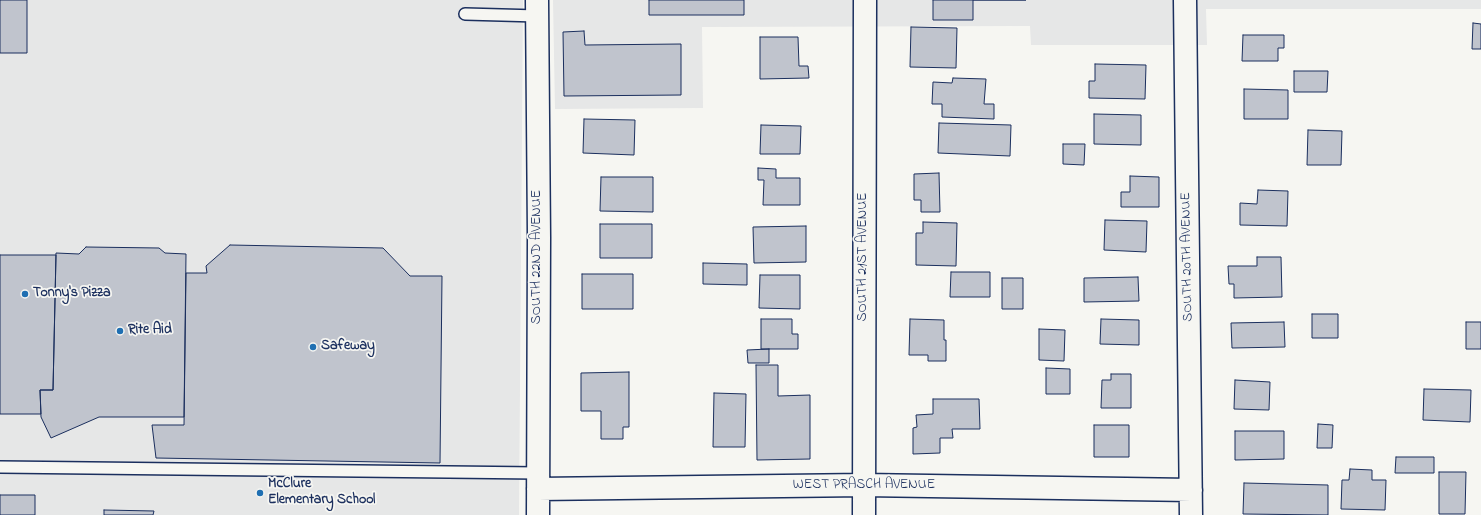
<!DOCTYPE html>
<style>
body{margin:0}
canvas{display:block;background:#f6f6f2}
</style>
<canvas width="1481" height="515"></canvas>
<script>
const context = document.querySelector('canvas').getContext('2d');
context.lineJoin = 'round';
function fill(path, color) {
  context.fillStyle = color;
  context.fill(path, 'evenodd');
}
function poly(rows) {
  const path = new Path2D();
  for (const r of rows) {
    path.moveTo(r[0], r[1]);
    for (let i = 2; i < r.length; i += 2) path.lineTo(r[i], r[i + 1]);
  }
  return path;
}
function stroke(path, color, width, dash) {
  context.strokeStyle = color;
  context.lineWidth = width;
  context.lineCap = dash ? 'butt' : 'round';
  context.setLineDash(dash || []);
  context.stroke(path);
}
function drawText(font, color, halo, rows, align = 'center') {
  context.font = font + ' "Indie Flower",sans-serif';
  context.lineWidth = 3.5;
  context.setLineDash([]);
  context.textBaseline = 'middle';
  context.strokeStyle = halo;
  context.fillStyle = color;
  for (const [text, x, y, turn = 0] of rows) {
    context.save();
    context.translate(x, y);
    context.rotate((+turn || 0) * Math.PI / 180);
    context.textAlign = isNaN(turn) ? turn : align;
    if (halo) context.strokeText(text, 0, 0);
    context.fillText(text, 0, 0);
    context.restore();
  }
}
fill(poly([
 [0,0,523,0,519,515,0,515],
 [553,0,1481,0,1481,9,1206,9,1207,45,1031,45,1030,26,702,27,703,108,555,109]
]), '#e6e7e7');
const building = poly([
 [0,0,27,0,27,53,0,53,0,0],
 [649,0,744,0,744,15,649,15,649,0],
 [933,0,1026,0,973,0,973,20,933,20,933,0],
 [1473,23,1481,24,1481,49,1472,49,1473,23],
 [911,27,957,28,956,68,910,67,911,27],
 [584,31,585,45,681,44,681,95,564,96,563,32,584,31],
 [1243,35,1284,35,1284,48,1278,48,1278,61,1242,61,1243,35],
 [760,37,798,37,799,66,808,66,809,78,760,79,760,37],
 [1095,64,1146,65,1145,99,1089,98,1089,81,1095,81,1095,64],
 [1294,71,1328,71,1327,92,1294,92,1294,71],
 [953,78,986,79,984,104,994,104,994,119,942,117,942,104,932,104,933,82,952,83,953,78],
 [1244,89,1288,90,1288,119,1244,119,1244,89],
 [1094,114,1141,115,1141,145,1094,144,1094,114],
 [584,119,635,120,634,155,583,153,584,119],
 [939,123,1011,125,1010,156,938,153,939,123],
 [761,125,801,126,800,154,760,154,761,125],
 [1308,130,1342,131,1341,165,1307,165,1308,130],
 [1063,144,1085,144,1084,165,1063,164,1063,144],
 [758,168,776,169,776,178,800,178,800,205,763,205,764,180,758,180,758,168],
 [939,173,940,212,921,212,921,200,914,200,914,174,939,173],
 [1130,176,1159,177,1159,207,1121,207,1121,192,1130,192,1130,176],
 [601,177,653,177,653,212,600,211,601,177],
 [1258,190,1288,191,1287,226,1240,225,1240,203,1257,204,1258,190],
 [1105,220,1147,221,1146,252,1104,250,1105,220],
 [923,222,957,223,956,266,916,265,916,233,923,233,923,222],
 [600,224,652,224,652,258,600,258,600,224],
 [806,226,806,262,754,263,753,227,806,226],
 [230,245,383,248,410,276,442,276,440,463,156,458,152,425,184,425,186,273,207,273,206,266,230,245],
 [86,247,159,248,165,253,186,254,184,417,99,417,51,438,41,417,40,390,53,390,56,253,79,254,86,247],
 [0,255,56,255,53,390,40,390,41,414,0,414,0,255],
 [1257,257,1281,257,1282,297,1234,298,1234,284,1229,284,1228,266,1257,266,1257,257],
 [703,263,747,264,747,285,703,284,703,263],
 [951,272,990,272,990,297,950,297,951,272],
 [582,274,633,274,633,309,582,309,582,274],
 [760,275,800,275,800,309,759,308,760,275],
 [1138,277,1139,301,1084,302,1084,278,1138,277],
 [1002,278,1023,278,1023,309,1002,309,1002,278],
 [1312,314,1338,314,1338,338,1312,338,1312,314],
 [761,319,792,319,792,334,798,334,798,349,761,349,761,319],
 [910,319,944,320,944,340,946,340,946,361,928,361,928,355,909,355,910,319],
 [1101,319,1139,320,1139,345,1100,344,1101,319],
 [1284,322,1285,347,1232,348,1231,323,1284,322],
 [1466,322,1481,322,1481,349,1466,349,1466,322],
 [1039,329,1065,330,1064,361,1039,360,1039,329],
 [769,349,769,363,748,363,747,350,769,349],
 [756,365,778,365,778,396,810,395,810,459,757,460,756,365],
 [1046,368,1070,369,1070,394,1046,394,1046,368],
 [629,372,629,427,623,427,623,439,601,439,601,411,581,411,581,373,629,372],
 [1111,374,1131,374,1131,408,1101,408,1102,380,1111,380,1111,374],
 [1235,380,1270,382,1269,410,1234,409,1235,380],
 [1424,389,1471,390,1470,422,1423,420,1424,389],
 [714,393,746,394,745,447,713,447,714,393],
 [933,399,979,399,980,429,952,429,953,438,940,438,940,453,913,454,913,428,917,427,916,415,933,414,933,399],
 [1318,424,1333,425,1332,448,1317,448,1318,424],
 [1094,425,1129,425,1129,457,1094,457,1094,425],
 [1235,431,1284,431,1284,459,1235,460,1235,431],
 [1396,457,1434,457,1434,473,1395,473,1396,457],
 [1350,469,1372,470,1372,480,1386,480,1385,510,1341,509,1342,480,1349,480,1350,469],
 [1439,472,1466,472,1465,514,1439,514,1439,472],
 [1244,483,1328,485,1328,515,1243,514,1244,483],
 [0,495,35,495,35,515,0,515,0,495],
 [104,510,154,511,153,515,104,515,104,510]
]);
fill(building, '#c0c4cd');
stroke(building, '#1b2f5e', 1);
const service = poly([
 [465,14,538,16],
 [0,467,538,473]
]);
const minor = poly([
 [537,0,539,237,538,515],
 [1185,0,1191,515],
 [538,489,864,485,1191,490],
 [864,515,865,0]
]);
stroke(service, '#1b2f5e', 14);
stroke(minor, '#1b2f5e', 25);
stroke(service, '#f6f6f2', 11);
stroke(minor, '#f6f6f2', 22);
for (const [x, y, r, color] of [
 [25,294,4,"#1f6fb2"],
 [120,331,4,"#1f6fb2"],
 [313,347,4,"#1f6fb2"],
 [260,493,4,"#1f6fb2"]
]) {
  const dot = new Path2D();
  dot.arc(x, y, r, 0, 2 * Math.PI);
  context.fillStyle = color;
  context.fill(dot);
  stroke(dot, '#f6f6f2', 1.5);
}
drawText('14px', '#1b2f5e', '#f6f6f2', [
 ["SOUTH 22ND AVENUE",538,257,-90],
 ["SOUTH 21ST AVENUE",864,257,-90],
 ["SOUTH 20TH AVENUE",1188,257,-91],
 ["WEST PRASCH AVENUE",864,486]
]);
drawText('bold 14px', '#1b2f5e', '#f6f6f2', [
 ["Tonny's Pizza",33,294],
 ["Rite Aid",128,331],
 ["Safeway",321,347],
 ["McClure",268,485],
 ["Elementary School",268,501]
], 'left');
</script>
